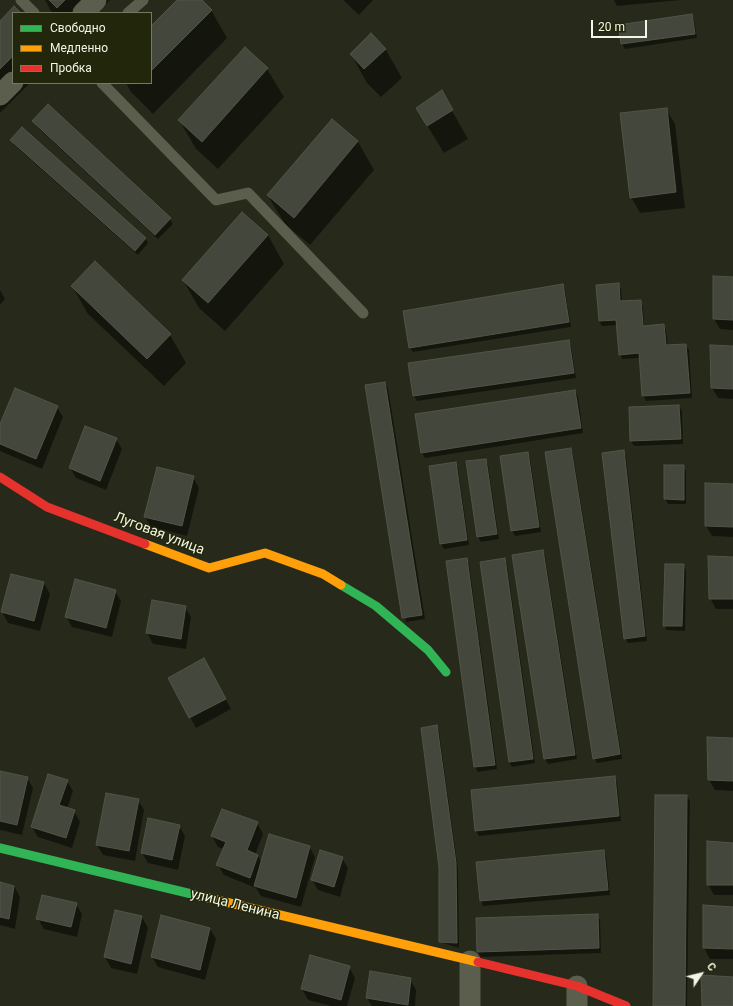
<!DOCTYPE html>
<meta charset="utf-8">
<style>
body{margin:0}
#map{position:relative;width:733px;height:1006px;overflow:hidden;background:#272a1b;font-family:Roboto,sans-serif}
canvas{display:block}
.legend{position:absolute;left:12px;top:12px;width:140px;height:72px;box-sizing:border-box;background:#22260b;border:1px solid #757962;margin:0;padding:5px 7px;list-style:none;font-size:12px;color:#f2f6e5}
.legend li{display:flex;align-items:center;gap:8px;height:20px}
.legend b{width:20px;border:1px solid #757962}
.north{position:absolute;left:681px;top:954px;width:40px;height:40px;-webkit-text-stroke:3px #22260b;paint-order:stroke;rotate:55deg;font-size:11px;font-weight:700;line-height:16px;text-align:center;color:#f2f6e5}
.north::after{content:'';display:block;margin:auto;width:14px;height:18px;background:#f2f6e5;clip-path:polygon(50% 0,100% 100%,50% 72%,0 100%)}
.scale{position:absolute;left:591px;top:20px;width:56px;height:18px;box-sizing:border-box;border:2px solid #f2f6e5;border-top:0;padding-left:5px;font-size:12px;line-height:14px;white-space:nowrap;color:#f2f6e5;-webkit-text-stroke:3px #22260b;paint-order:stroke}
</style>
<div id="map">
<canvas width="733" height="1006"></canvas>
<ul class="legend">
<li><b style="height:5px;background:#30b455"></b>Свободно</li>
<li><b style="height:5px;background:#ff9f0a"></b>Медленно</li>
<li><b style="height:5px;background:#e5322d"></b>Пробка</li>
</ul>
<div class="north">С</div>
<div class="scale">20 m</div>
</div>
<script>
const context = document.querySelector('canvas').getContext('2d');
context.lineJoin = 'round';
function fill(path, color) {
  context.fillStyle = color;
  context.fill(path, 'evenodd');
}
function poly(rows) {
  const path = new Path2D();
  for (const r of rows) {
    path.moveTo(r[0], r[1]);
    for (let i = 2; i < r.length; i += 2) path.lineTo(r[i], r[i + 1]);
  }
  return path;
}
function stroke(path, color, width, dash) {
  context.strokeStyle = color;
  context.lineWidth = width;
  context.lineCap = dash ? 'butt' : 'round';
  context.setLineDash(dash || []);
  context.stroke(path);
}
function drawText(font, color, halo, rows, align = 'center') {
  context.font = font + ' Roboto,sans-serif';
  context.lineWidth = 3;
  context.setLineDash([]);
  context.textBaseline = 'middle';
  context.strokeStyle = halo;
  context.fillStyle = color;
  for (const [text, x, y, turn = 0] of rows) {
    context.save();
    context.translate(x, y);
    context.rotate((+turn || 0) * Math.PI / 180);
    context.textAlign = isNaN(turn) ? turn : align;
    if (halo) context.strokeText(text, 0, 0);
    context.fillText(text, 0, 0);
    context.restore();
  }
}
fill(poly([
 [45,0,110,0,97,13,52,13],
 [178,0,200,0,211,10,227,38,153,114,131,92,126,83,151,83,151,28],
 [343,0,373,0,359,15],
 [614,0,681,0,617,6],
 [14,8,20,13,13,13,13,83,30,83,0,113,0,22],
 [691,15,694,20,697,38,625,49,622,44,619,26],
 [371,35,386,50,402,78,381,97,367,83,351,54],
 [245,48,267,69,284,97,218,169,196,149,179,120],
 [441,91,468,139,444,153,417,109],
 [48,106,170,219,173,224,158,239,36,126,34,121],
 [666,109,675,124,685,208,640,213,631,197],
 [332,120,358,142,374,170,310,245,285,224,268,196],
 [22,129,146,239,148,243,138,255,14,145,12,140],
 [268,235,284,264,225,331,199,308,183,280],
 [714,277,733,278,733,330,720,329,714,319],
 [618,284,621,289,622,302,640,301,643,306,644,326,663,325,666,330,668,346,686,345,689,350,692,398,646,401,643,396,640,358,622,359,620,354,617,325,602,326,599,321,597,286],
 [562,285,565,290,571,327,413,352,410,348],
 [72,286,170,335,186,363,164,386,88,314],
 [0,290,5,299,0,305],
 [568,341,571,346,576,378,417,401,414,396,409,363],
 [733,347,733,399,718,398,712,388],
 [385,383,388,388,425,619,406,622],
 [575,391,578,396,583,433,425,458,422,453],
 [679,406,682,411,683,444,634,446,631,441],
 [57,407,63,417,42,469,0,451,0,427],
 [116,439,122,449,106,490,76,478,70,468],
 [571,449,573,454,622,759,597,763,594,758],
 [623,451,626,456,647,641,628,643,625,638],
 [527,453,530,458,541,532,515,536,512,531,501,457],
 [486,460,488,465,499,539,481,542,478,537],
 [455,463,458,468,469,545,444,549,441,544],
 [665,466,683,466,686,471,686,504,668,504,665,499],
 [193,477,199,488,187,536,151,527,145,517],
 [733,485,733,537,712,536,706,526],
 [542,552,545,556,577,759,548,764,545,759,513,556],
 [733,558,733,609,716,609,710,598],
 [504,559,507,564,535,763,512,767,509,762],
 [466,560,469,564,497,769,478,772,475,767,448,562],
 [683,565,686,570,685,631,667,630,664,625],
 [12,575,44,583,50,594,40,631,8,623,2,612],
 [115,591,121,601,112,637,72,627,66,616],
 [185,607,191,617,186,649,153,644,147,633],
 [210,670,231,709,196,728,169,678],
 [437,727,439,731,458,869,459,948,440,942],
 [708,738,733,739,733,791,715,790,709,780],
 [0,772,27,778,33,788,22,835,0,830],
 [614,777,617,782,621,821,479,836,476,831],
 [67,781,73,791,67,809,74,811,80,822,72,848,38,837,32,827],
 [687,796,690,801,687,1006,654,1006],
 [138,800,144,810,135,861,103,855,97,845],
 [257,823,263,834,255,855,258,856,262,863,309,846,315,857,301,907,261,896,256,888,224,875,218,865,224,849,218,847,212,836],
 [179,826,185,836,178,870,148,863,142,853],
 [733,844,733,895,714,895,708,884],
 [604,851,606,856,610,895,483,906,481,901,477,862],
 [342,858,348,868,340,897,318,890,312,880],
 [0,883,14,886,20,897,15,929,0,925],
 [76,904,82,914,77,937,44,929,38,919],
 [704,906,733,908,733,959,710,959,704,948],
 [116,911,142,917,148,928,137,974,111,968,105,957],
 [597,915,600,920,601,953,481,957,478,952],
 [210,929,216,939,205,980,158,967,152,957],
 [349,967,355,978,347,1006,331,1006,308,1000,302,989],
 [371,972,410,979,416,990,415,1006,372,1006,367,998]
]), '#0007');
const building = poly([
 [49,0,65,0,57,8,49,0],
 [177,0,202,0,212,10,151,71,151,26,177,0],
 [14,6,21,13,13,13,13,56,0,69,0,21,14,6],
 [692,14,695,34,621,44,618,25,692,14],
 [371,33,386,49,364,69,350,54,371,33],
 [245,47,268,68,202,142,178,120,245,47],
 [442,90,453,110,427,126,416,108,442,90],
 [48,104,171,218,155,235,32,121,48,104],
 [667,108,676,192,630,198,620,113,667,108],
 [332,119,358,141,294,218,267,195,332,119],
 [22,127,146,238,135,251,10,140,22,127],
 [242,212,268,235,208,303,182,280,242,212],
 [95,261,171,334,147,359,71,286,95,261],
 [713,276,733,277,733,320,713,319,713,276],
 [619,283,620,301,641,300,643,326,664,324,666,345,686,344,690,393,642,396,639,353,619,355,616,320,599,321,596,285,619,283],
 [563,284,569,322,409,348,403,311,563,284],
 [569,340,574,373,413,396,408,363,569,340],
 [710,345,733,346,733,389,711,388,710,345],
 [385,382,422,615,402,618,365,385,385,382],
 [15,388,58,406,36,459,0,444,0,424,15,388],
 [575,390,581,428,421,453,415,414,575,390],
 [679,405,681,439,630,441,629,407,679,405],
 [85,426,117,438,100,481,69,468,85,426],
 [571,448,620,754,593,759,545,452,571,448],
 [624,450,645,636,624,639,602,453,624,450],
 [528,452,539,527,511,531,500,456,528,452],
 [486,459,497,534,477,537,466,461,486,459],
 [456,462,467,540,440,544,429,466,456,462],
 [664,465,684,465,684,500,664,499,664,465],
 [157,467,194,476,182,526,144,517,157,467],
 [705,483,733,484,733,527,705,526,705,483],
 [543,550,575,755,544,759,512,555,543,550],
 [708,556,733,557,733,599,709,599,708,556],
 [467,558,495,765,474,767,446,561,467,558],
 [505,558,533,759,509,762,480,562,505,558],
 [665,564,684,564,682,626,663,626,665,564],
 [11,574,44,582,34,621,1,612,11,574],
 [75,579,116,590,106,628,65,617,75,579],
 [152,600,186,606,181,639,146,633,152,600],
 [204,658,226,699,189,718,168,678,204,658],
 [437,725,456,863,457,943,439,942,439,867,421,728,437,725],
 [707,737,733,738,733,781,708,780,707,737],
 [0,771,28,777,17,825,0,821,0,771],
 [48,774,68,780,59,805,75,810,66,838,31,827,48,774],
 [615,776,619,816,475,831,471,790,615,776],
 [106,793,139,799,129,851,96,845,106,793],
 [655,795,687,795,685,1006,653,1006,655,795],
 [222,809,258,822,247,850,258,855,250,878,216,865,226,842,211,836,222,809],
 [148,818,180,825,172,860,141,853,148,818],
 [269,834,310,846,296,898,254,886,269,834],
 [707,841,733,843,733,885,707,885,707,841],
 [320,850,343,857,334,887,311,880,320,850],
 [604,850,608,890,480,901,476,862,604,850],
 [0,882,14,886,9,919,0,917,0,882],
 [42,895,77,903,71,927,36,919,42,895],
 [703,905,733,907,733,949,703,948,703,905],
 [115,910,142,916,131,964,104,957,115,910],
 [598,914,599,948,477,952,476,918,598,914],
 [161,915,210,928,200,970,151,957,161,915],
 [310,955,350,966,341,1000,301,989,310,955],
 [370,971,411,978,408,1005,366,998,370,971],
 [701,975,733,977,733,1006,702,1006,701,975]
]);
fill(building, '#44473b');
stroke(building, '#515447', 1);
stroke(poly([
 [21,0,34,13],
 [128,13,143,0],
 [102,83,216,200,248,193,363,313]
]), '#5b5e4d', 11);
stroke(poly([
 [83,13,96,0],
 [0,95,13,82],
 [577,986,577,1006],
 [470,1006,470,961]
]), '#5b5e4d', 21);
stroke(poly([
 [341,585,376,606,428,650,446,672],
 [0,848,200,896]
]), '#30b455', 9);
stroke(poly([
 [145,544,209,568,265,553,323,574,341,585],
 [200,896,478,962]
]), '#ff9f0a', 9);
stroke(poly([
 [0,477,47,507,145,544],
 [478,962,577,986,626,1006]
]), '#e5322d', 9);
drawText('14px', '#f2f6e5', '#22260b', [
 ["Луговая улица",159,534,21],
 ["улица Ленина",235,905,14]
]);
</script>
